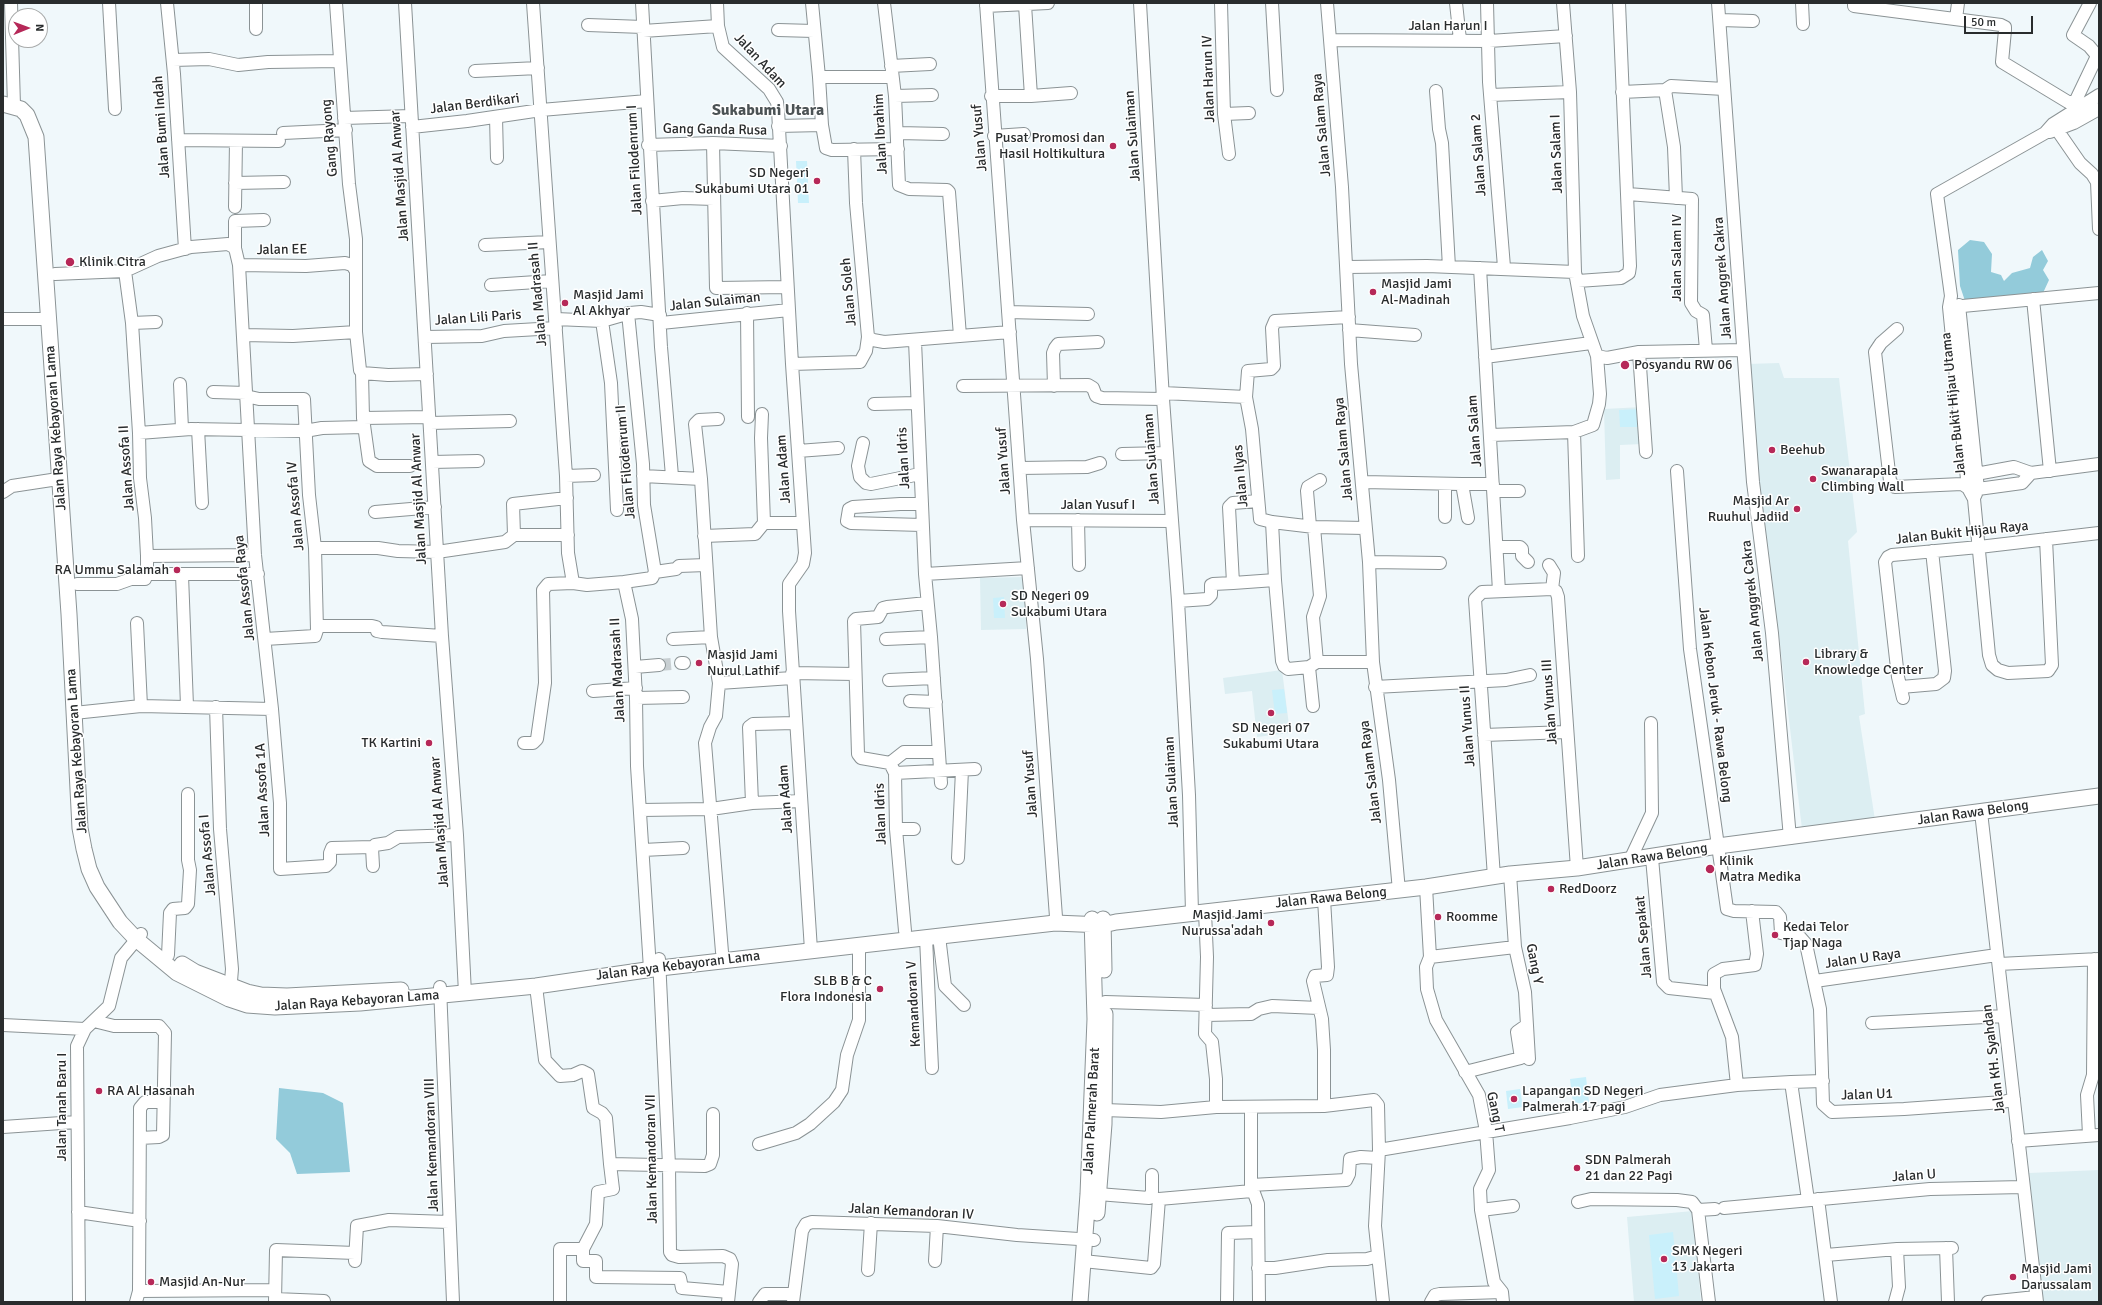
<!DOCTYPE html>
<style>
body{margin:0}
#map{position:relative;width:2102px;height:1305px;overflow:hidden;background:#f0f8fb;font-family:Signika,sans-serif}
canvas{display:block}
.frame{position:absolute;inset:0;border:4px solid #292c2d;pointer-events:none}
.north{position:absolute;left:8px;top:8px;width:40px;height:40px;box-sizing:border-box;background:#fff;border:1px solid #a9abab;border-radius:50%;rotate:89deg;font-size:11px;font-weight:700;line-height:16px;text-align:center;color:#292c2d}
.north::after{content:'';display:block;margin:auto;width:14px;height:18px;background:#b62858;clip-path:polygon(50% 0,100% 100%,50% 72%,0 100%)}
.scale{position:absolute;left:1964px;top:16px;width:69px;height:18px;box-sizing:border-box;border:2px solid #292c2d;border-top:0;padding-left:5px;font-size:12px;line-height:14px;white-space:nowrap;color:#292c2d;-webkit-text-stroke:3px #fff;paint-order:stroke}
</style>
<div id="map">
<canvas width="2102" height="1305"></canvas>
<div class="frame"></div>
<div class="north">N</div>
<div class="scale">50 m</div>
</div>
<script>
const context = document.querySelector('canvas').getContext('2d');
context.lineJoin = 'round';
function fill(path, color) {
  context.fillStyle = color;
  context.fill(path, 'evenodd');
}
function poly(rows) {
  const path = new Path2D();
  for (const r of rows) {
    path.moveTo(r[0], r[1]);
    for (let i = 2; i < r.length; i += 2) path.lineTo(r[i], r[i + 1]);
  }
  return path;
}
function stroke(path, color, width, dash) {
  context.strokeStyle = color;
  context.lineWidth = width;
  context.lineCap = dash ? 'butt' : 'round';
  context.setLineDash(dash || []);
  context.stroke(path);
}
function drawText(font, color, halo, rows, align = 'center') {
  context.font = font + ' Signika,sans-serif';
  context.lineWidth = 3;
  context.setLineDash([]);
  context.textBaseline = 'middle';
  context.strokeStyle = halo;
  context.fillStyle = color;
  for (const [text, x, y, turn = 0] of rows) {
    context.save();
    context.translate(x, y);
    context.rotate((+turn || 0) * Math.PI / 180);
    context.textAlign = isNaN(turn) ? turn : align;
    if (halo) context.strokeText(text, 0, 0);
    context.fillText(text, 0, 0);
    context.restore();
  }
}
fill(poly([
 [1779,363,1784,378,1839,378,1857,532,1848,541,1865,714,1859,716,1875,820,1802,829,1770,561,1754,449,1747,364],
 [1642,407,1643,444,1620,445,1620,479,1606,480,1604,409],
 [1025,577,1026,629,981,630,980,578],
 [1282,670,1290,733,1257,737,1252,691,1225,694,1223,678],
 [2099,1170,2099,1302,2042,1302,2029,1173],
 [1693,1211,1701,1302,1634,1302,1627,1217]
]), '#dceef2');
fill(poly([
 [796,161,807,161,809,203,798,203],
 [1639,409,1639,427,1620,427,1619,410],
 [1004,597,1005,618,994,618,993,598],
 [1284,689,1287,713,1275,714,1272,690],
 [1586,1077,1589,1102,1573,1104,1570,1079],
 [1520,1089,1523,1107,1508,1109,1506,1091],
 [1673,1232,1679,1296,1655,1299,1649,1235]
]), '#c9f0fb');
fill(poly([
 [1970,240,1984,242,1992,254,1991,272,2001,275,2004,281,2012,273,2030,268,2033,257,2042,250,2048,261,2043,270,2049,280,2043,293,1965,301,1960,286,1958,250],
 [279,1088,323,1093,343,1103,350,1172,297,1174,290,1153,276,1139]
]), '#93cbda');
stroke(poly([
 [659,665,681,663]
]), '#c8cfd2', 12, [12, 6]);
const minor = poly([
 [11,3,14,106],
 [109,3,115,109],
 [167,3,174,74,185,249],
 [256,3,256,29],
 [336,3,349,184,356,239,356,271],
 [405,3,442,636,457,835,465,993],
 [533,3,566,476,568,553,573,583,587,585,624,582,632,619,636,698,637,766,650,969],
 [642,3,661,347,672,476],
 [717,3,718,26,723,47,769,89,777,102,778,110,792,364,805,553,803,564,789,584,789,611,811,950],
 [812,3,819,77,822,125,826,148,832,150,898,149],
 [884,3,895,96,899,185,909,189,947,190,949,192,960,336],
 [986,3,1023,520,1037,659,1056,917],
 [1140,3,1163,399,1178,601,1189,795,1192,913],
 [1221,3,1224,114,1229,154],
 [1272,3,1277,90],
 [1327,3,1342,187,1351,364,1369,562,1373,662,1389,780,1399,891],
 [1456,3,1460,40],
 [1487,3,1489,82,1504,267],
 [1718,3,1753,482,1772,633,1790,838],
 [1802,3,1803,24],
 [1854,3,1854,6,2001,25,2005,27,2005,30,2002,62,2068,102,2075,102,2097,56],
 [2090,3,2073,35,2089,46,2099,58],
 [1025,5,1031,96],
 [986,6,1048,3],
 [1956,19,1958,3],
 [1720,20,1753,21],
 [588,25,643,27],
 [778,30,814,31],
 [643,31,718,26],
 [1330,40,1489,41,1566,36],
 [173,60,209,59,238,65,268,62,339,61],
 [891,66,930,64],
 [475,71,538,68],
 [819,77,892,77],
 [1665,90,1674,147,1676,198],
 [1436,91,1439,129,1442,143,1449,267],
 [1622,92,1665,90,1671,86,1724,89],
 [1490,95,1570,92],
 [895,96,932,95],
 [991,96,1031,96,1071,93],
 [1224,114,1249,113],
 [496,117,497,158],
 [344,118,411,116],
 [2053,124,2080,163,2092,174,2097,182,2099,229],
 [778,126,822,125],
 [412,127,467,121,541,110,647,101],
 [2050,132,2074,123,2099,109],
 [283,133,346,130],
 [898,133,943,134],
 [994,136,1024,134],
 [178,140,279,141],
 [713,143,716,288,787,287],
 [648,145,713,143,781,146],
 [235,183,284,182],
 [1628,194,1692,199,1691,303,1696,311,1703,315,1706,350],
 [652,201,683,198,714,199],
 [235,207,236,141],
 [485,245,549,242],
 [235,248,235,221,264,220],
 [239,265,306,266,345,263,352,265,356,271,356,332,360,370,362,373,388,375,427,374],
 [1347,267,1427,266,1575,272],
 [1480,268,1499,591],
 [125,271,132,323,139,433,140,478,145,518,147,556,255,555],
 [55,274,125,271,158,256,191,247,228,244,235,248,239,265,255,555,272,709,141,706,74,713],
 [1578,281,1621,278,1629,273,1630,266,1619,3],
 [491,285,552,281],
 [2033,299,2050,471],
 [1959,305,1978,489,1975,496],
 [1952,307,2099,293],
 [1008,312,1088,314],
 [747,313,748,417],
 [3,319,49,319],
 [556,319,602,321,630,313,641,312,660,315],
 [602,321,611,383,617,510],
 [132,323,156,322],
 [661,323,789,310],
 [1897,329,1881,343,1875,352,1890,481,1895,487,1962,484,1968,488,1978,489,2022,483,2031,473],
 [1349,330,1415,335],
 [243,335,293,336,356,332],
 [425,337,482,336,504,331,556,328],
 [868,337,873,340,884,342,1010,332],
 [915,341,925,574,931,637,941,783],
 [1639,352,1646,452],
 [1597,356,1607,358,1639,352,1743,350],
 [1485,357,1591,343],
 [792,364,860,362,866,351,868,337,856,203,854,149],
 [362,373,363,418,369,461,377,466,410,466],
 [180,384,182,429],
 [963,386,1088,385,1093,388,1096,396,1102,398,1163,399],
 [1054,386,1053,353,1055,348,1058,344,1098,342],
 [213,392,246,393],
 [1163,393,1246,397,1248,371,1271,369,1274,366,1272,328,1275,321,1349,317],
 [246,396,259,399,304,399,309,495,315,548,317,630,315,636,265,639],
 [1246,397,1252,429,1260,519,1272,522,1314,527,1365,528],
 [874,404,917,403],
 [363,418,429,417],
 [430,423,510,421],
 [198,429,202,503],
 [1574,432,1578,556],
 [139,433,191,429,305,431,322,428,364,427],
 [1491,435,1574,432,1593,425,1599,404,1600,394,1597,356,1583,316,1575,272,1570,92,1563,3],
 [863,443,858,466,860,477,866,483,871,484,920,474],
 [798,451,838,448],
 [1122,454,1167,453],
 [432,462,478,461],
 [1020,468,1087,467,1100,463],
 [1677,471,1690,649,1727,909,1734,911,1776,912,1780,917,1781,933,1798,935,1806,944,1820,1009,1823,1104,1832,1112,1904,1109,2003,1102,2014,1099],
 [566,476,594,475],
 [643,476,701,479,711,637,719,683,792,678],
 [1969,477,1976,474,2014,467,2031,473,2099,464],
 [701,479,695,424,699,420,718,419],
 [1363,482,1462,484,1468,518],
 [1462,484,1493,484],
 [1494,491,1519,491],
 [3,492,12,486,58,479],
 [922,504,900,504,853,507,849,509,847,521,851,523,922,525],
 [375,512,435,507],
 [1445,517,1445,484],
 [1023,520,1172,521],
 [1078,520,1079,565],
 [1272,522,1275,580,1282,661,1284,666,1288,669,1309,667,1317,662,1373,662],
 [764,523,803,523],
 [1310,526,1307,491,1308,487,1320,480],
 [1314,527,1320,596,1313,617,1317,662],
 [514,535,513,504,567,498],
 [704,536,755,534,764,523,761,438,762,414],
 [2046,539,2052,665,2048,671,2008,673,1998,670,1992,665,1989,655,1974,499,1968,488,1957,388,1949,307,1951,296,1937,194,2045,133,2053,124,2099,95],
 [1497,547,1520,547,1522,549,1522,556,1528,562],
 [315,548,378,548,398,551,437,552,505,542,514,535,568,535],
 [1369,562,1440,563],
 [1549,565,1554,573,1552,589],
 [655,572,676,569,679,566,706,565],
 [147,574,258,574],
 [925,574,1028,568],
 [182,575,187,706],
 [624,582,652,578,655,572,644,505,643,464,628,313],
 [1233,583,1275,580],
 [77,584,117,584,131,579,145,579,147,574,147,556],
 [1178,601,1207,599,1211,595,1211,585,1213,584,1233,583,1229,507,1233,503,1258,501],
 [137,623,141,706],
 [317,626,372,626,376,627,377,631,382,632,442,636],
 [673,639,711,637],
 [886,639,931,637],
 [681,663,684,663],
 [635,667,659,665],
 [1309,667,1313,706],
 [792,673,855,674],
 [889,680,934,678],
 [719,683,716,716,710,727,705,743,722,952],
 [1375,687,1506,680,1530,675],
 [1901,687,1936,684,1944,678,1945,671,1932,551],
 [593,691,636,688],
 [636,698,683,697],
 [1903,698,1898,677,1885,562,1888,557,1892,555,1979,547,2099,533],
 [910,701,936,702],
 [216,707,220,829,232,969,230,993],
 [272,709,280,803,280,869,326,866,330,862,330,853,332,848,373,847],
 [1484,735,1567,732],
 [524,743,533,743,537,739,545,683,543,590,548,584,573,583],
 [890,763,904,752,939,752],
 [895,773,975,769],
 [752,803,749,727,753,724,795,723],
 [641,810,711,809,752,803,801,801],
 [1981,812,2037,1302],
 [896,829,914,829],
 [643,850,683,848],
 [958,858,962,770],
 [1652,858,1663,982,1669,988,1715,993],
 [1630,860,1652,813,1651,723],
 [373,866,372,848,375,845,388,843,398,837,457,835],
 [1510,874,1515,947,1525,992,1529,1059],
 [1494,877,1475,599,1482,592,1552,589,1556,591,1558,597,1577,868],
 [1426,887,1430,957,1426,967,1427,989,1436,1020,1479,1095,1486,1131,1489,1170,1480,1189,1481,1210,1494,1282,1502,1292,1503,1302],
 [1324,899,1328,967,1327,975,1315,976,1313,981,1322,1019,1324,1050,1324,1106],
 [1205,912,1207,957,1205,1034,1212,1042,1216,1079,1216,1107],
 [905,931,896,829,895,773,890,763,861,758,858,754,854,621,856,619,878,617,883,608,887,607,927,603],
 [939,936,945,986,964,1005],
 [926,938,932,1068],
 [168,955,170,913,173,909,185,908,188,904,190,870,188,860,188,794],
 [1430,957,1515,947],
 [659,959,669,1165,670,1252,672,1255,679,1257,723,1256,730,1259,732,1264,728,1302],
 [1999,964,2099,959],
 [1815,981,1997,955],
 [536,986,545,1060,560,1076,573,1075,582,1071,588,1074,593,1108,602,1113,606,1118,610,1164],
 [440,987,453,1302],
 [1105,1002,1206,1005],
 [1206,1015,1251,1014,1259,1009,1272,1006,1319,1008],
 [94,1021,114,1026,159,1026,165,1033,163,1135,159,1137,140,1138],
 [1872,1023,2004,1016],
 [3,1025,85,1029],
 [1465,1072,1521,1058,1517,1032,1527,1025],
 [1791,1082,1823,1081],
 [1737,1085,1732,1037,1714,989,1714,974,1723,969,1755,965,1757,954,1752,911],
 [1251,1107,1251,1185,1258,1204,1259,1302],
 [1104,1110,1161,1112,1216,1107,1324,1106,1374,1100,1378,1105,1379,1150,1375,1226,1383,1302],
 [3,1127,76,1122],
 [2089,1135,2087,1095,2093,1075,2094,959],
 [2018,1141,2099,1135],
 [759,1144,796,1133,810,1124,834,1102,842,1090,847,1055,859,1020,859,945],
 [1379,1150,1570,1118,1625,1107,1660,1095,1737,1085,1791,1082,1808,1200],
 [1251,1185,1346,1180,1349,1174,1350,1159,1361,1157,1378,1158],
 [1098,1194,1149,1198,1152,1192,1152,1175],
 [1818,1199,1831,1302],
 [1578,1202,1591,1199,1677,1200,1692,1202,1698,1210,1709,1302],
 [1724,1208,1930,1189,2023,1187],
 [1481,1210,1513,1206],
 [1698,1210,1715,1209],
 [78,1212,140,1221],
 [1946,1248,1948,1302],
 [583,1249,583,1261,596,1261,596,1277,680,1278,682,1288,729,1292],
 [1826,1255,1897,1249,1952,1248],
 [355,1261,357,1226,389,1220,449,1222],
 [935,1261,937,1226],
 [1083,1261,1151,1268,1154,1264,1159,1199,1252,1191],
 [1258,1268,1275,1268,1328,1260,1367,1259,1378,1256],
 [868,1270,871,1223],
 [139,1291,140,1108,145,1102,163,1102],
 [275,1299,324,1301],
 [79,1302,77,1046,85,1029,109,1006,121,958,141,934],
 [136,1302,139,1291,274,1290],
 [275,1302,276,1250,355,1253],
 [560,1302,560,1249,583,1249,596,1224,598,1192,613,1189,610,1164,705,1166,710,1164,713,1155,713,1114],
 [759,1302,765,1294,794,1294],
 [793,1302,802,1231,806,1224,812,1222,937,1226,1017,1235,1094,1240],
 [1227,1302,1228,1233,1258,1232],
 [1431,1302,1435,1295,1440,1294,1502,1292],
 [1895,1302,1899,1287,1897,1249],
 [1988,1302,2036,1297]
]);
const major = poly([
 [3,104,21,109,27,115,36,137,69,614,80,828,84,849,89,869,97,887,120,922,136,939,177,973,229,999,247,1005,275,1007,360,1003,536,986,660,968,1055,923,1103,925,1116,922,1426,887,1510,874,1577,868,1718,846,2099,796],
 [1103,919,1104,970],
 [182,964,195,972,247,992,261,995,287,996,401,990],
 [1097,1213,1104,1124,1105,1014],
 [1080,1302,1088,1194,1095,1019,1092,919]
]);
stroke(minor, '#8b9395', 14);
stroke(major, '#8b9395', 17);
stroke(minor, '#fff', 12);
stroke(major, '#fff', 15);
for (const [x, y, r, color] of [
 [1113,146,4,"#b62858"],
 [817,181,4,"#b62858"],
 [70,262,5,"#b62858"],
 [1373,292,4,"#b62858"],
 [565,303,4,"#b62858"],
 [1625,365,5,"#b62858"],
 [1772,450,4,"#b62858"],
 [1813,479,4,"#b62858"],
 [1797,509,4,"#b62858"],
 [177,570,4,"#b62858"],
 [1003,604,4,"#b62858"],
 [1806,662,4,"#b62858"],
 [699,663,4,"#b62858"],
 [1271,713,4,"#b62858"],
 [429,743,4,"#b62858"],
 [1710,869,5,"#b62858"],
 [1551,889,4,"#b62858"],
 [1438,917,4,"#b62858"],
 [1271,923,4,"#b62858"],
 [1775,935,4,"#b62858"],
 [880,989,4,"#b62858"],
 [99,1091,4,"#b62858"],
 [1514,1099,4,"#b62858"],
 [1577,1168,4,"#b62858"],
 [1664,1259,4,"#b62858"],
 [2013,1277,4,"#b62858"],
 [151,1282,4,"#b62858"]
]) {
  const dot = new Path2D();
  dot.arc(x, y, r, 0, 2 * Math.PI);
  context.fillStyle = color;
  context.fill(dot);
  stroke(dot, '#fff', 1.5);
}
drawText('14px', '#292c2d', '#fff', [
 ["Jalan Harun I",1448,26],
 ["Jalan Adam",760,61,47],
 ["Jalan Harun IV",1209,79,-92],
 ["Jalan Berdikari",475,104,-7],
 ["Jalan Salam Raya",1322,125,-95],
 ["Jalan Bumi Indah",162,127,-94],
 ["Gang Ganda Rusa",715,130,1],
 ["Jalan Ibrahim",881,134,-93],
 ["Jalan Sulaiman",1133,136,-94],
 ["Gang Rayong",330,138,-95],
 ["Jalan Yusuf",980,138,-95],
 ["Jalan Salam I",1557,154,-92],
 ["Jalan Salam 2",1479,155,-94],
 ["Jalan Filodenrum I",635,160,-93],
 ["Jalan Masjid Al Anwar",400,176,-94],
 ["Jalan EE",282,250,-1],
 ["Jalan Salam IV",1677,258,-90],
 ["Jalan Anggrek Cakra",1723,278,-94],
 ["Jalan Soleh",849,292,-95],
 ["Jalan Madrasah II",538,294,-95],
 ["Jalan Sulaiman",715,302,-6],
 ["Jalan Lili Paris",478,318,-4],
 ["Jalan Bukit Hijau Utama",1954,404,-96],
 ["Jalan Raya Kebayoran Lama",56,428,-94],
 ["Jalan Salam",1475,431,-94],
 ["Jalan Salam Raya",1344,449,-95],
 ["Jalan Idris",904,458,-93],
 ["Jalan Sulaiman",1152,459,-94],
 ["Jalan Yusuf",1004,461,-94],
 ["Jalan Filodenrum II",626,462,-95],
 ["Jalan Assofa II",127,468,-94],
 ["Jalan Adam",784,469,-94],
 ["Jalan Ilyas",1241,476,-95],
 ["Jalan Masjid Al Anwar",419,499,-93],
 ["Jalan Yusuf I",1098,505],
 ["Jalan Assofa IV",296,506,-95],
 ["Jalan Bukit Hijau Raya",1962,533,-6],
 ["Jalan Assofa Raya",245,588,-96],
 ["Jalan Anggrek Cakra",1753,601,-96],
 ["Jalan Madrasah II",618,670,-93],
 ["Jalan Yunus III",1550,702,-94],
 ["Jalan Kebon Jeruk - Rawa Belong",1715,705,83],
 ["Jalan Yunus II",1468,726,-94],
 ["Jalan Raya Kebayoran Lama",77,751,-94],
 ["Jalan Salam Raya",1371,772,-97],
 ["Jalan Sulaiman",1172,782,-93],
 ["Jalan Yusuf",1031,784,-94],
 ["Jalan Assofa 1A",263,790,-93],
 ["Jalan Adam",786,799,-94],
 ["Jalan Rawa Belong",1973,813,-8],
 ["Jalan Idris",881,814,-92],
 ["Jalan Masjid Al Anwar",440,822,-94],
 ["Jalan Assofa I",208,855,-95],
 ["Jalan Rawa Belong",1652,857,-9],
 ["Jalan Rawa Belong",1331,898,-6],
 ["Jalan Sepakat",1644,937,-95],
 ["Jalan U Raya",1863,959,-8],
 ["Gang Y",1534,964,79],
 ["Jalan Raya Kebayoran Lama",678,966,-7],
 ["Jalan Raya Kebayoran Lama",357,1001,-4],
 ["Kemandoran V",914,1004,-93],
 ["Jalan KH. Syahdan",1994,1059,-97],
 ["Jalan U1",1867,1095,-2],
 ["Jalan Tanah Baru I",62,1107,-90],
 ["Jalan Palmerah Barat",1092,1111,-87],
 ["Gang T",1495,1112,78],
 ["Jalan Kemandoran VIII",432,1145,-92],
 ["Jalan Kemandoran VII",652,1159,-91],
 ["Jalan U",1914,1176,-4],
 ["Jalan Kemandoran IV",911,1212,3]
]);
drawText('14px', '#292c2d', '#fff', [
 ["Pusat Promosi dan",1105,138,"right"],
 ["Hasil Holtikultura",1105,154,"right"],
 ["SD Negeri",809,173,"right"],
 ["Sukabumi Utara 01",809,189,"right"],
 ["Klinik Citra",79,262],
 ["Masjid Jami",1381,284],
 ["Al-Madinah",1381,300],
 ["Masjid Jami",573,295],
 ["Al Akhyar",573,311],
 ["Posyandu RW 06",1634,365],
 ["Beehub",1780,450],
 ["Swanarapala",1821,471],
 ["Climbing Wall",1821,487],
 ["Masjid Ar",1789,501,"right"],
 ["Ruuhul Jadiid",1789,517,"right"],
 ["RA Ummu Salamah",169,570,"right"],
 ["SD Negeri 09",1011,596],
 ["Sukabumi Utara",1011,612],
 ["Library &",1814,654],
 ["Knowledge Center",1814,670],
 ["Masjid Jami",707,655],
 ["Nurul Lathif",707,671],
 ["SD Negeri 07",1271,728,"center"],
 ["Sukabumi Utara",1271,744,"center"],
 ["TK Kartini",421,743,"right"],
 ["Klinik",1719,861],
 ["Matra Medika",1719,877],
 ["RedDoorz",1559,889],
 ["Masjid Jami",1263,915,"right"],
 ["Nurussa'adah",1263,931,"right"],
 ["Roomme",1446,917],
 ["Kedai Telor",1783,927],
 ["Tjap Naga",1783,943],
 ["SLB B & C",872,981,"right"],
 ["Flora Indonesia",872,997,"right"],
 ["RA Al Hasanah",107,1091],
 ["Lapangan SD Negeri",1522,1091],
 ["Palmerah 17 pagi",1522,1107],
 ["SDN Palmerah",1585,1160],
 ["21 dan 22 Pagi",1585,1176],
 ["SMK Negeri",1672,1251],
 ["13 Jakarta",1672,1267],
 ["Masjid Jami",2021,1269],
 ["Darussalam",2021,1285],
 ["Masjid An-Nur",159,1282]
], 'left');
drawText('bold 16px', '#4c5355', '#fff', [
 ["Sukabumi Utara",768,111]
]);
</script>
